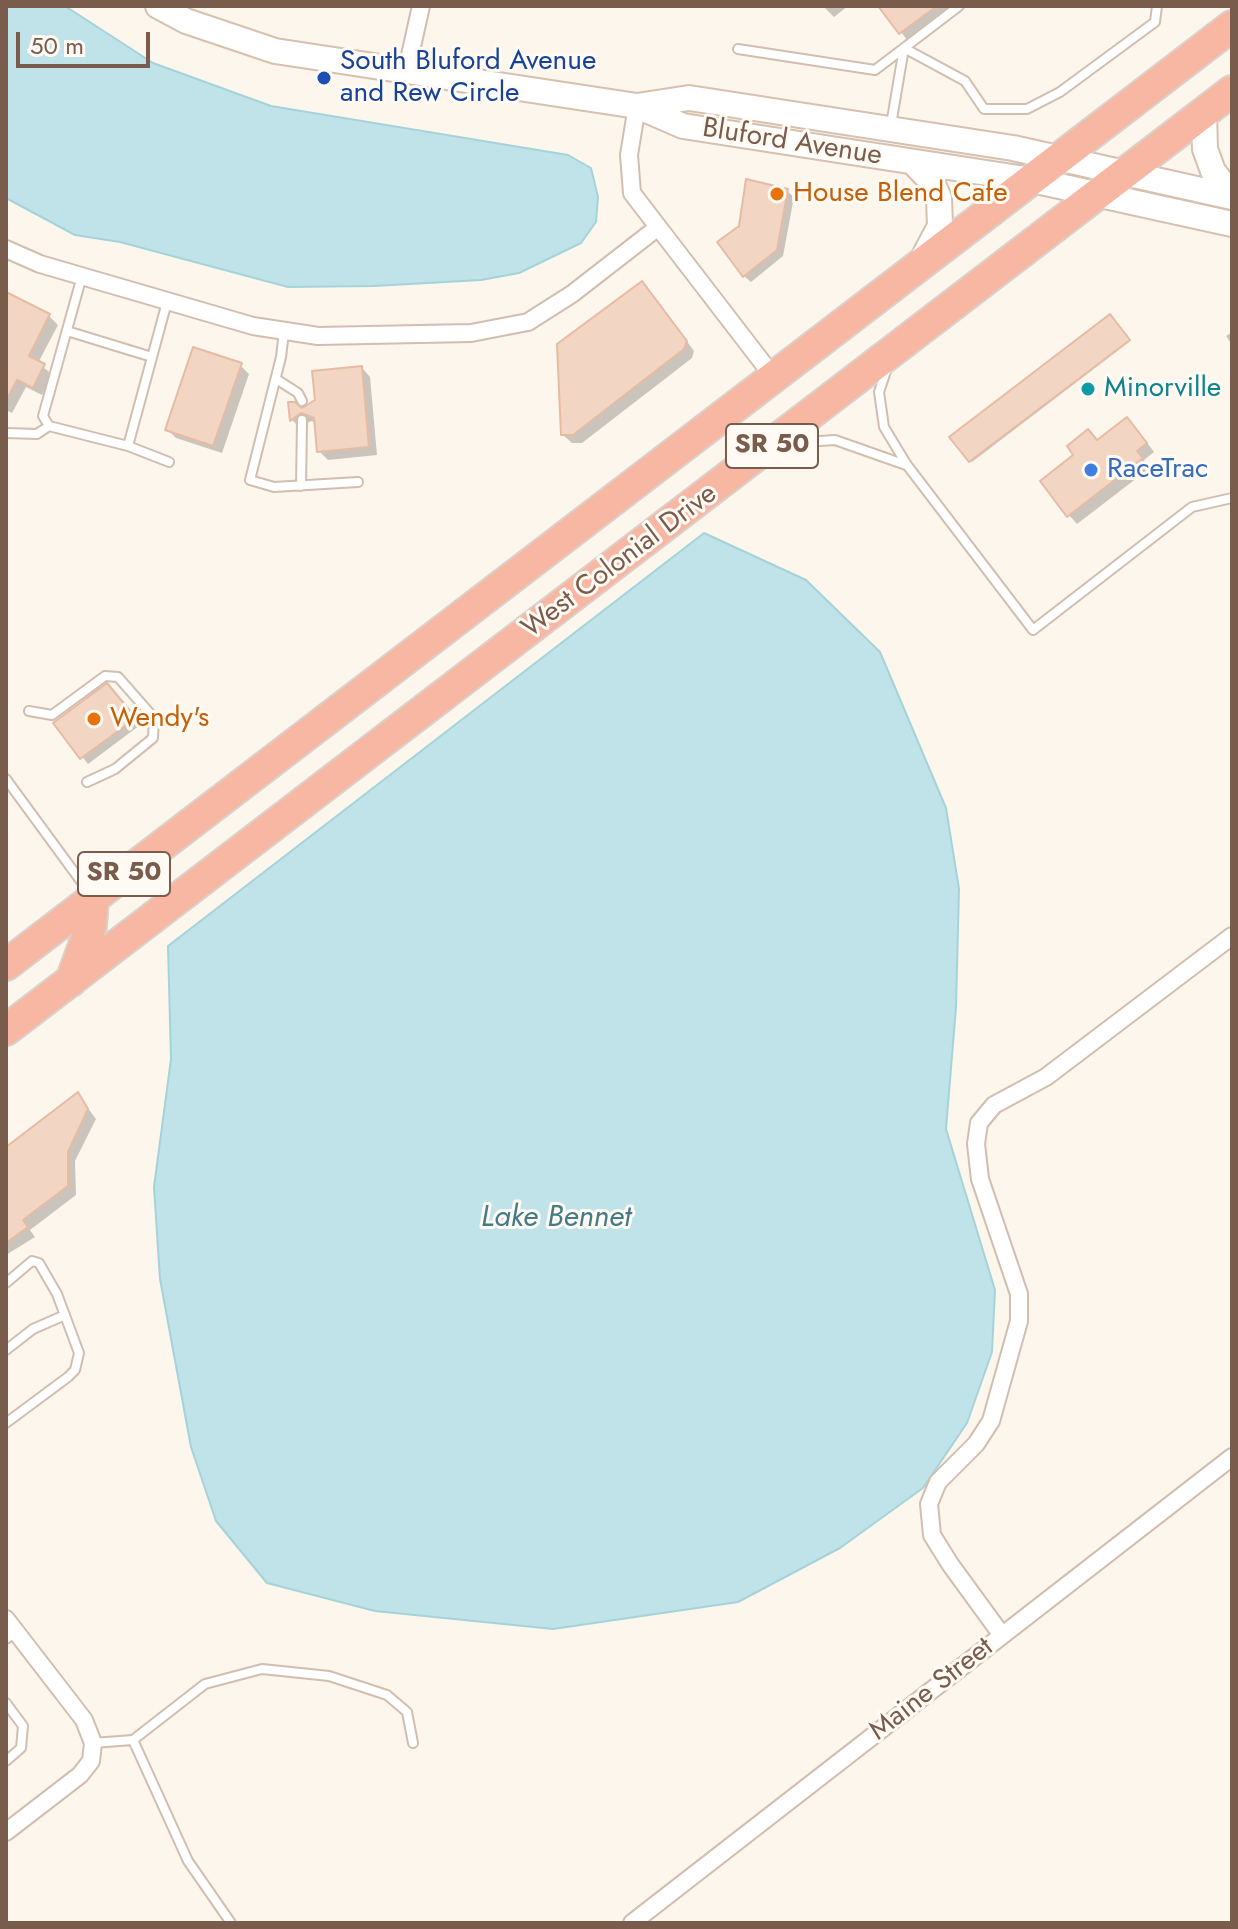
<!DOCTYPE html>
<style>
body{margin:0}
#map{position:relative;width:1238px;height:1929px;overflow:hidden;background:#fdf6ec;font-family:Jost,sans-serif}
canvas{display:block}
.frame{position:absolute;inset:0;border:8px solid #7a5c4d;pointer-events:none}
.scale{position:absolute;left:16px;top:32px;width:134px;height:36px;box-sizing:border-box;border:4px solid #7a5c4d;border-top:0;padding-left:10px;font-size:24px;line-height:28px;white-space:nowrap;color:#7a5c4d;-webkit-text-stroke:6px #fffaf3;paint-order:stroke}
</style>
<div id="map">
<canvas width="1238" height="1929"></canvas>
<div class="frame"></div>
<div class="scale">50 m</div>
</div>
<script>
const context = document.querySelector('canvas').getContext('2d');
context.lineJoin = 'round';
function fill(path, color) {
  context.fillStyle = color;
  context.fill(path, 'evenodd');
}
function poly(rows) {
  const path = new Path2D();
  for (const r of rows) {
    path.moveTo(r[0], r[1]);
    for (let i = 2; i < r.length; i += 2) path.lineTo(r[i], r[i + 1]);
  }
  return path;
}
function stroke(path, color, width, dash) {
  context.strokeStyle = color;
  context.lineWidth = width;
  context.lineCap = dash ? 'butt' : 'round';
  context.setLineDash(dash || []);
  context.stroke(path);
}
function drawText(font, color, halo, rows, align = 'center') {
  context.font = font + ' Jost,sans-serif';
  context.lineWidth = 6;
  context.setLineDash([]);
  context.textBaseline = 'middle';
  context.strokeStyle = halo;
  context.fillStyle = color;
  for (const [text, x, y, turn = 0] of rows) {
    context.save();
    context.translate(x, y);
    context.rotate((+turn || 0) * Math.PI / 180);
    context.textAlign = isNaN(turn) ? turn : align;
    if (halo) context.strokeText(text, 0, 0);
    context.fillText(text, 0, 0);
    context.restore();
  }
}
const water = poly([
 [6,6,65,6,153,63,271,106,568,155,591,168,598,197,596,222,581,243,519,273,481,280,374,286,288,287,120,242,75,235,6,198,6,6],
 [704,533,806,580,880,652,946,808,959,889,956,1007,946,1129,995,1290,992,1352,967,1423,923,1488,840,1548,738,1602,553,1629,375,1611,267,1583,216,1521,191,1447,160,1279,154,1187,171,1059,168,946,704,533]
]);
fill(water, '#bfe3e8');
stroke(water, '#a5d3da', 2);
fill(poly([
 [823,6,848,6,834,17],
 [880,6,957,6,909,42],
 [787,191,794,197,783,256,751,282,744,276],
 [650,292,694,351,692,358,582,443,572,443,563,435],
 [9,296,49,316,58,325,38,363,53,375,42,395,26,387,12,413,6,410,6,303],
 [1110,316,1129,342,972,462,952,437],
 [1232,332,1232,345,1226,336],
 [240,365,249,374,222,453,176,438,167,429],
 [362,368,370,377,377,455,328,460,319,451,317,423,311,421,300,428,292,420,290,404,302,410],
 [1136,428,1154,452,1144,460,1150,468,1077,524,1069,515],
 [109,686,140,725,88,764,56,723],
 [78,1095,96,1119,75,1161,76,1195,30,1230,35,1237,6,1255,6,1149]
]), '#0003');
const building = poly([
 [878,6,937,6,899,34,878,6],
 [746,179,788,189,777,250,743,277,717,242,739,226,746,179],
 [642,281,687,341,684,349,573,435,561,435,557,344,642,281],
 [6,292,50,314,29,356,45,364,33,388,17,380,6,401,6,292],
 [1110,314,1130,340,969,462,949,437,1110,314],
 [193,347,242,363,213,446,165,430,193,347],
 [362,366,369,447,317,452,314,418,301,413,290,421,288,402,295,402,302,408,315,400,312,371,362,366],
 [1127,417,1147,443,1137,451,1143,458,1067,517,1040,481,1073,455,1067,446,1088,429,1097,440,1127,417],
 [107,683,136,718,80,759,53,723,107,683],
 [78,1092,88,1109,68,1152,68,1186,23,1220,28,1227,6,1243,6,1147,78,1092]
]);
fill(building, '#f3d5c3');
stroke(building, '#e6bba3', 2);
const lane = poly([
 [738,49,875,70,904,48,965,81,984,109,1027,109,1060,92,1155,22,1157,6],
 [891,125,904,48,959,6],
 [82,276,43,416,49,426,128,446,167,302],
 [67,331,152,357],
 [284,332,281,357,250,480,274,487,358,482],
 [887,368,879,392,884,427,907,465,1033,630,1192,507,1232,498],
 [276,379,298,393,302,401],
 [6,433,37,434,49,426],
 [788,443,835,440,906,465],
 [128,446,169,462],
 [301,486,302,420],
 [29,711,52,715,105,676,118,677,154,718,153,738,115,769,87,782],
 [6,779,91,895],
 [6,1283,32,1261,39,1263,57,1294,79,1353,75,1370,68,1377,6,1423],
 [6,1350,33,1329,65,1315],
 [6,1639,16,1632],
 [6,1703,23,1726,21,1748,6,1761],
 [133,1740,188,1861,231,1923],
 [93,1743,133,1740,205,1684,262,1669,329,1676,387,1695,407,1712,413,1743]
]);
const street = poly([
 [407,69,421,6],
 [637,106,629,155,632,193,772,375],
 [6,249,40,264,253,326,318,336,471,333,528,322,572,294,657,228],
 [6,1619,84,1720,93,1743,91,1761,80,1775,6,1832],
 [1001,1634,950,1564,932,1535,929,1504,938,1482,976,1444,991,1421,1019,1321,1019,1294,980,1179,976,1144,979,1123,994,1105,1046,1077,1232,936],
 [632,1923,1232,1457]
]);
const secondary = poly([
 [158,6,186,21,275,51,637,106,683,126,1032,180,1232,224],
 [637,106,689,98,1013,148,1232,197],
 [1204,113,1205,149,1213,171,1232,196],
 [913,162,932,182,939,198,940,226,921,262]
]);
const highway = poly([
 [6,965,1232,26],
 [71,981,91,926,93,898],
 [6,1030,1232,91]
]);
stroke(lane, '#d1beb0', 12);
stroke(street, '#d1beb0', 20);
stroke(secondary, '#d6c0b0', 28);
stroke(highway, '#dad1cd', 34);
stroke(lane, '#fff', 8);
stroke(street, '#fff', 16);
stroke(secondary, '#fff', 24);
stroke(highway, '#f7b7a3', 30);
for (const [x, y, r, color] of [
 [324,78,8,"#1a4fb4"],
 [777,194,8,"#e8710a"],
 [1088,389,8,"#0f9aa8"],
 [1091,470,8,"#3f7fe0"],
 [94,719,8,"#e8710a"]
]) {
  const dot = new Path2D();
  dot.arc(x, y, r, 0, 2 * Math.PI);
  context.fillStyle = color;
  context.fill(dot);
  stroke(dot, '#fffaf3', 3);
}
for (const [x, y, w] of [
 [772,446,92],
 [124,874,92]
]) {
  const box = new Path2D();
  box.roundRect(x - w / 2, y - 22, w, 44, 6);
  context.fillStyle = '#fffaf3';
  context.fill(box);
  stroke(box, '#7a5c4d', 2);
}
drawText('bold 26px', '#7a5c4d', null, [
 ["SR 50",772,446],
 ["SR 50",124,874]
]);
drawText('28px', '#164399', '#fffaf3', [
 ["South Bluford Avenue",340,62],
 ["and Rew Circle",340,94]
], 'left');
drawText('28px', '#7a5c4d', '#fffaf3', [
 ["Bluford Avenue",792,143,9],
 ["West Colonial Drive",620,562,-37],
 ["Maine Street",932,1690,-38]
]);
drawText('28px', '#c56008', '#fffaf3', [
 ["House Blend Cafe",793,194],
 ["Wendy's",110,719]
], 'left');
drawText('28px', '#0d838f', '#fffaf3', [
 ["Minorville",1104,389]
], 'left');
drawText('28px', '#366cbe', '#fffaf3', [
 ["RaceTrac",1107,470]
], 'left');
drawText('italic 30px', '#437c86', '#fffaf3', [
 ["Lake Bennet",556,1219]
]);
</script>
